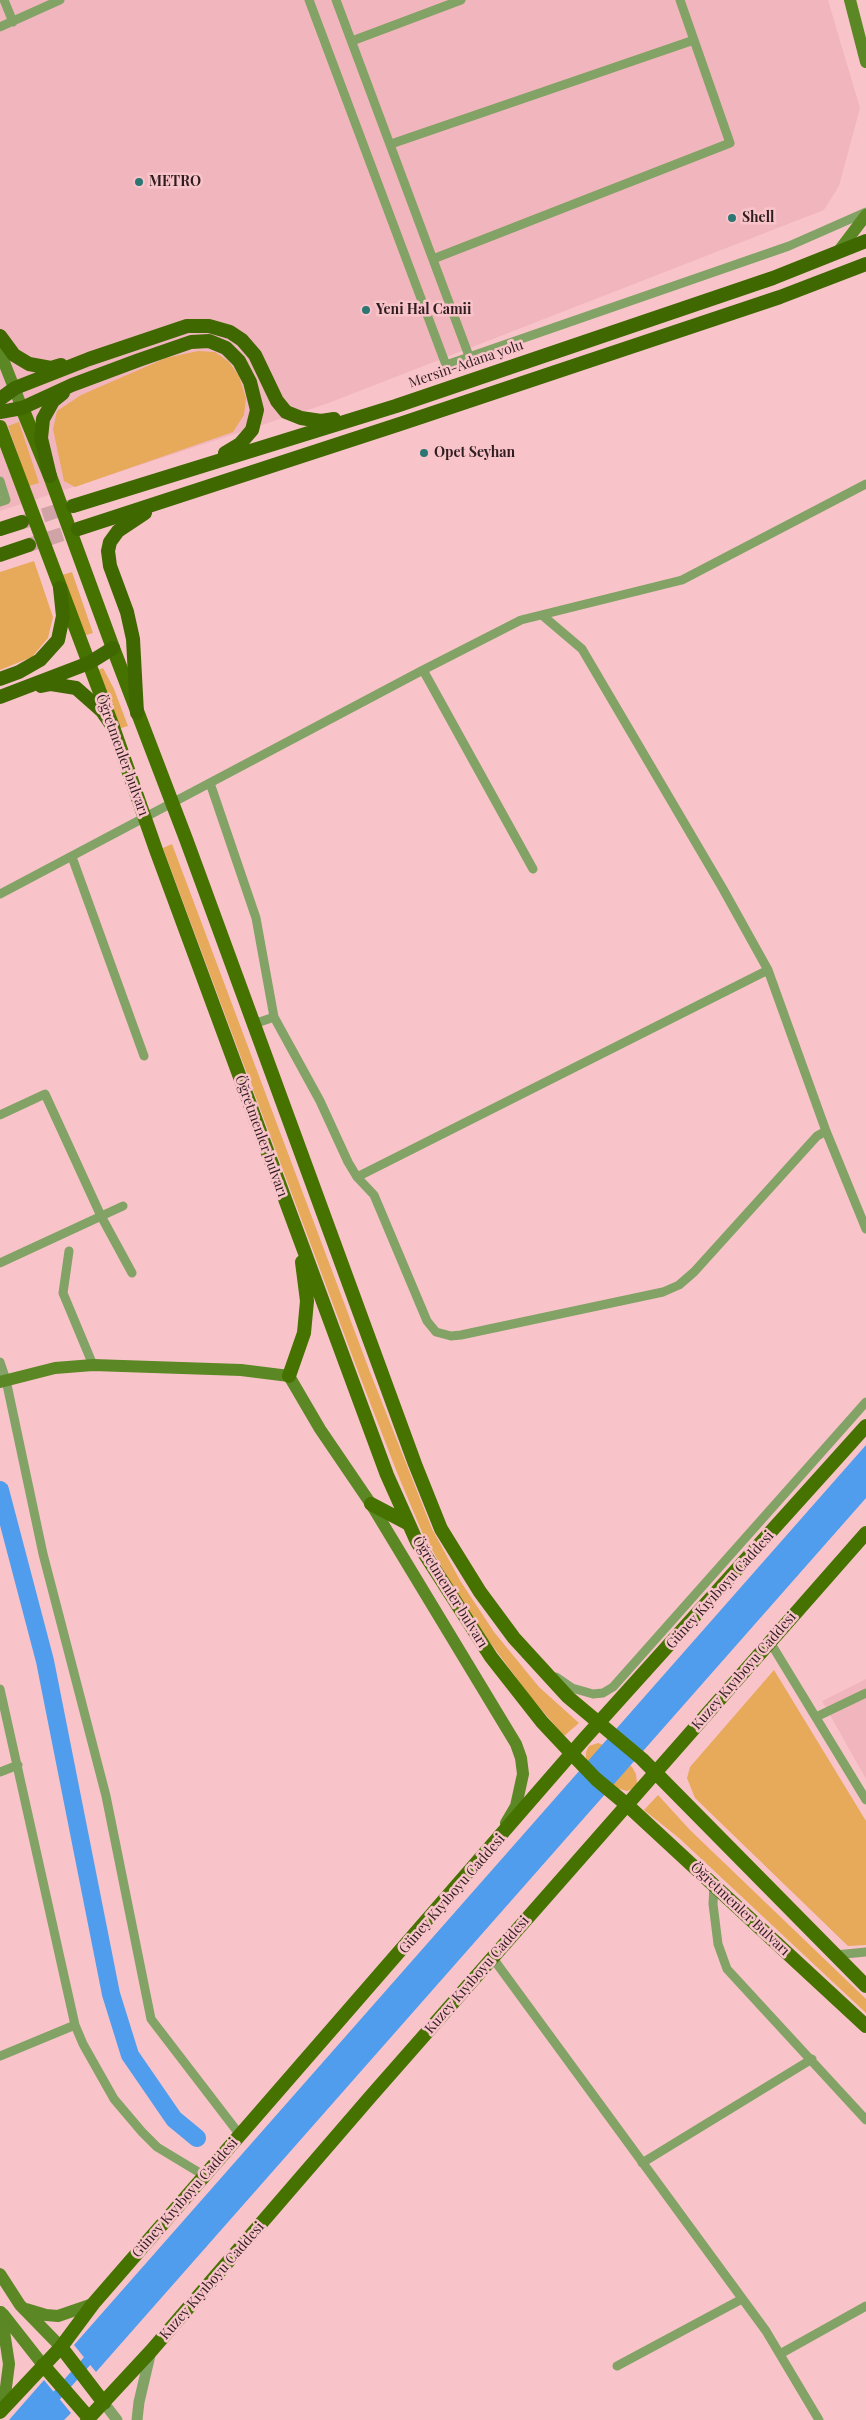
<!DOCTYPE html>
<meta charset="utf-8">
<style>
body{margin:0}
canvas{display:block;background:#f8c4c9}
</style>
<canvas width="866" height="2420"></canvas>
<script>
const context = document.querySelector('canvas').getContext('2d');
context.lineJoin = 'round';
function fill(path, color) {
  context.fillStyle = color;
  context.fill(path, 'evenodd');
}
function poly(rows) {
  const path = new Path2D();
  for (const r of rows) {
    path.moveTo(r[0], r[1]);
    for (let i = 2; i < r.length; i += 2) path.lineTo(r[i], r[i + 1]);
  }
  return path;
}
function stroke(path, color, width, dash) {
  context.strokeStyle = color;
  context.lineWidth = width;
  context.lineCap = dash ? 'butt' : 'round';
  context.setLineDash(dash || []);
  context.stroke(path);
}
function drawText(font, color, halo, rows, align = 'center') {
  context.font = font + ' "Playfair Display",serif';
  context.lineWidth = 5;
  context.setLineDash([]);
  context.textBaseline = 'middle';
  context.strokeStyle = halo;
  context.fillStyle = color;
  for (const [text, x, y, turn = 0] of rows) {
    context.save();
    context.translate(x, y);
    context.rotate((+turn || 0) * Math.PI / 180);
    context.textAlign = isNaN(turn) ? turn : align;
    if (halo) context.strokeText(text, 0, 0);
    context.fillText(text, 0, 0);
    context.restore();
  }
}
fill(poly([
 [0,0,828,0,860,108,839,186,824,210,326,404,0,511],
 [866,1679,866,1779,822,1701]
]), '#f1b6bd');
fill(poly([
 [198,351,215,352,229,362,239,376,246,398,244,415,233,432,75,487,64,481,53,429,57,411,81,395,166,358],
 [19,422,39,483,29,486,8,426],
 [34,561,53,617,48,638,32,657,0,670,0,572],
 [72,572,93,633,83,636,62,575],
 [103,668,114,689,128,726,118,729,96,671],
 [172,844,370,1372,432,1529,461,1582,494,1632,539,1687,579,1723,564,1736,530,1696,486,1637,452,1585,422,1532,398,1475,359,1374,163,848],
 [774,1670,866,1821,866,1945,848,1946,695,1798,687,1778,690,1767],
 [598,1743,610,1747,632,1767,636,1774,637,1783,634,1788,627,1791,617,1788,586,1760,586,1752,589,1746],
 [658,1795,690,1830,866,1999,866,2013,679,1838,644,1810]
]), '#e7a95a');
fill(poly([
 [866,1445,866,1498,96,2372,74,2345],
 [44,2380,71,2413,64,2420,9,2420]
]), '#509ded');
stroke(poly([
 [35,2420,96,2351]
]), '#509ded', 10);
stroke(poly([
 [0,1490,45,1661,111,1994,130,2055,174,2119,197,2138]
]), '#509ded', 18);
stroke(poly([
 [23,522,72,506],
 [29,545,78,529]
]), '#d0a3a7', 14, [14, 7]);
stroke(poly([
 [4,0,13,22],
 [309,0,446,365,789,246,866,212],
 [336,0,469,356],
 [0,27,60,0],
 [352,41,461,0],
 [391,144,694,40],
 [433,259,730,143,680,0],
 [0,481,6,500,0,502],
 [542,615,582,649,723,889,768,970,826,1131,866,1229],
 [423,670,521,620,682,580,866,484],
 [210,783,256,918,274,1017,320,1101,348,1162,357,1177,374,1195,427,1321,436,1332,451,1336,461,1335,663,1292,679,1285,694,1272,817,1136,826,1131],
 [72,857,144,1056],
 [0,894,423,670,533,869],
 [254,1024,274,1017],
 [0,1115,45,1094,101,1216,132,1273],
 [357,1177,768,970],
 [69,1251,63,1293,93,1365],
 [0,1263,123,1206],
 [0,1362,6,1380,43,1554,106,1796,151,2019,240,2135],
 [770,1642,866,1800],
 [556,1677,572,1688,593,1694,603,1693,613,1687,866,1402],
 [0,1689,75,2025,83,2044,114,2099,142,2132,157,2147,205,2176],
 [816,1717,866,1693],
 [0,1772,18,1765],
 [714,1885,713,1904,718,1944,727,1969,866,2120],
 [835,1955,866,1952],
 [492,1957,766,2331,819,2420],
 [0,2056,75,2025],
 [642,2163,812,2059],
 [780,2354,866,2306],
 [617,2366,742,2299]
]), '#82a266', 9);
stroke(poly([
 [104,2403,117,2420],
 [137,2420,139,2402,151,2351]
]), '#82a266', 11);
stroke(poly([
 [850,0,866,62],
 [838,252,866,215],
 [0,352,22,408],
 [0,1382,55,1368,93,1365,241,1370,289,1376,320,1429,371,1504,516,1744,521,1758,523,1774,516,1806,506,1823],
 [0,2274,20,2305,61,2347],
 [26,2309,46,2315,58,2316,93,2304],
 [3,2314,43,2365],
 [0,2408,5,2395,9,2364,1,2312]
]), '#5b8825', 12);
stroke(poly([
 [22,408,50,476,113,648,186,839,415,1464,441,1529,480,1592,514,1638,568,1697,642,1759,866,1986],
 [0,427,113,727,156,850,387,1475,417,1542,491,1657,542,1722,573,1755,596,1779,626,1804,866,2026],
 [289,1376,304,1333,307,1301,302,1262],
 [371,1504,409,1524],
 [61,2347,104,2403],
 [43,2365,89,2418],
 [0,2412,61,2347,93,2304,584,1739,866,1426],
 [87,2420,151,2351,371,2096,866,1533]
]), '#467200', 14);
stroke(poly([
 [0,336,14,355,29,364,51,368,61,365],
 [0,399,15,388,89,359,187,326,209,326,230,332,242,340,255,355,277,401,286,412,301,418,321,421,334,419],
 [0,412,22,408,72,385,139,360,191,342,209,341,226,348,239,361,250,382,257,410,252,430,240,444,225,453],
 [50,476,41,438,43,419,53,401,63,393],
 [73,506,396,406,773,278,866,241],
 [0,529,22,522],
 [78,529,403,423,780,297,866,264],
 [0,555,29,545],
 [0,679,19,672,40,660,58,640,63,616,60,588],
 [41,686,51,684,76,688,102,711,113,727],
 [0,697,89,663,113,648],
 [137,713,133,639,127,612,110,566,108,551,110,542,118,531,145,513]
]), '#3f6800', 14);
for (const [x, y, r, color] of [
 [139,182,5,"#2b7572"],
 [732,218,5,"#2b7572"],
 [366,310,5,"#2b7572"],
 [424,453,5,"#2b7572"]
]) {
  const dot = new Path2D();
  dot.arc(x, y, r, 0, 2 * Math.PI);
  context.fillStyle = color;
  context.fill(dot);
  stroke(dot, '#f8c4c9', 2);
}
drawText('bold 14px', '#301d20', '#f8c4c9', [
 ["METRO",149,182],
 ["Shell",742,218],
 ["Yeni Hal Camii",376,310],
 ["Opet Seyhan",434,453]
], 'left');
drawText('14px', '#301d20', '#f8c4c9', [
 ["Mersin-Adana yolu",466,364,-19],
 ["Öğretmenler bulvarı",122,755,70],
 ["Öğretmenler bulvarı",261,1136,70],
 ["Güney Kıyıboyu Caddesi",720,1590,-48],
 ["Öğretmenler bulvarı",450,1592,58],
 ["Kuzey Kıyıboyu Caddesi",744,1671,-49],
 ["Güney Kıyıboyu Caddesi",452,1894,-49],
 ["Öğretmenler Bulvarı",740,1909,43],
 ["Kuzey Kıyıboyu Caddesi",477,1975,-49],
 ["Güney Kıyıboyu Caddesi",185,2198,-49],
 ["Kuzey Kıyıboyu Caddesi",212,2281,-49]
]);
</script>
